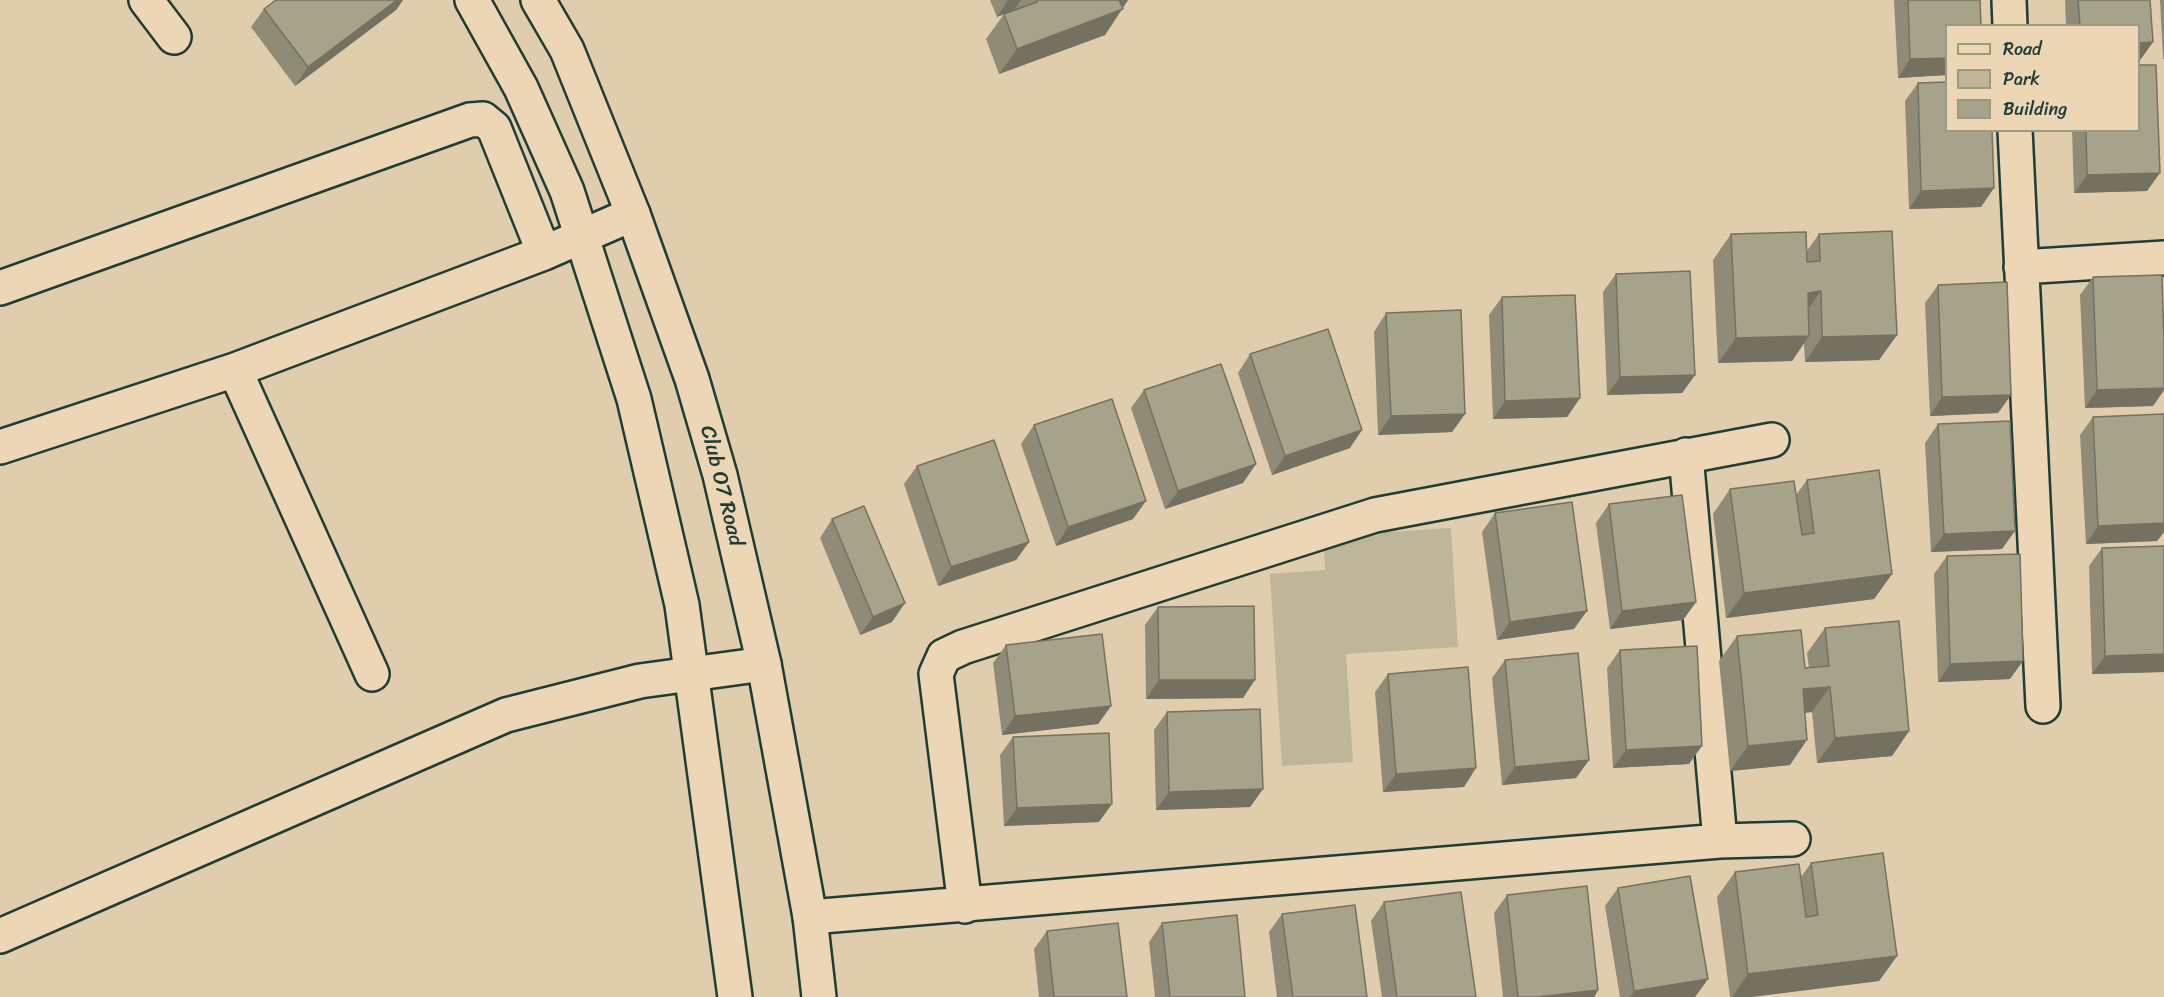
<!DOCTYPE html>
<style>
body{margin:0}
#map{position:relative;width:2164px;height:997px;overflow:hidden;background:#e0cdad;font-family:Sriracha,sans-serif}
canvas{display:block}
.legend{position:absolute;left:1945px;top:24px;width:195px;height:108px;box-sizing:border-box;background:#ecd6b5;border:2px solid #9a9981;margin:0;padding:8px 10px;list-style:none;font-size:18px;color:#1f3d34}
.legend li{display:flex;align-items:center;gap:12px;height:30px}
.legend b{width:30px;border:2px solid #9a9981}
</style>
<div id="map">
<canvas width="2164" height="997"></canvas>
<ul class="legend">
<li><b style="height:8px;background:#ecd6b5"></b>Road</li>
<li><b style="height:16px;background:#bfb599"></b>Park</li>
<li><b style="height:16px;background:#a7a28a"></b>Building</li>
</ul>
</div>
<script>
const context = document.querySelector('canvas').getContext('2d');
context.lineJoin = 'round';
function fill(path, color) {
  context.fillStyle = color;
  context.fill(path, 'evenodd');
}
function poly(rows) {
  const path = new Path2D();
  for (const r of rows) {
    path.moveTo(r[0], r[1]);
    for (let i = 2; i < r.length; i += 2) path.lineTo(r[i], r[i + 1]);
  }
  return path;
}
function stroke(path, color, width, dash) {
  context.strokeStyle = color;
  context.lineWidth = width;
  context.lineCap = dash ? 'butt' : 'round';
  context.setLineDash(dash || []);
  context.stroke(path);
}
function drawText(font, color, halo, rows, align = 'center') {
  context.font = font + ' Sriracha,sans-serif';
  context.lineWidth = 6;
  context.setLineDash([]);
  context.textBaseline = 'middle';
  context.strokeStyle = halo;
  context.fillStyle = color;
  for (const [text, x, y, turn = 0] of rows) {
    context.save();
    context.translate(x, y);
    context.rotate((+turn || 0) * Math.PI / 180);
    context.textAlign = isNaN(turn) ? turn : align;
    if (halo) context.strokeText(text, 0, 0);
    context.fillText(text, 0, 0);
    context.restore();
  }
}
fill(poly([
 [1451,528,1458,647,1346,654,1353,762,1282,766,1270,574,1325,570,1323,536]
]), '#bfb599');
const minor = poly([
 [146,0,174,37],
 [2009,0,2010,26],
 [2015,130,2043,706],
 [2021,267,2164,258],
 [0,288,470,120,483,119,494,128,544,253],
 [235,370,372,674],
 [0,447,235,370,544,253,633,214],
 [1686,455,1720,841],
 [965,906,936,674,944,656,963,647,1375,515,1772,440],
 [810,917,1720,841,1793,839],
 [0,936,506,715,640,681,764,664]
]);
const tertiary = poly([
 [472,0,521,88,567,191,634,399,682,605,735,997],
 [538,0,567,50,633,214,692,379,720,475,764,664,810,917,819,997]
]);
stroke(minor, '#1f3d34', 38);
stroke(tertiary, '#1f3d34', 38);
stroke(minor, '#ecd6b5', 33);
stroke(tertiary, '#ecd6b5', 33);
fill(poly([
 [276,0,403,0,396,10,295,86,251,27,264,9],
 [990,0,1128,0,1105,35,999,74,986,39,1004,14,1014,10,997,17],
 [1894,0,1980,0,1947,26,1947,75,1898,78],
 [2065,0,2150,0,2153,42,2140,60,2139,60,2139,26,2066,26],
 [2160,0,2164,0,2164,59,2163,59],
 [1918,83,1981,207,1909,209,1905,101],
 [2072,130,2139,130,2147,191,2074,193],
 [1731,234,1806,252,1819,234,1897,335,1879,360,1805,362,1804,343,1792,361,1718,363,1713,260],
 [1616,274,1695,375,1682,393,1607,395,1603,292],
 [2093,277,2164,342,2164,390,2153,406,2085,408,2080,295],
 [1938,285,2011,395,1998,413,1930,416,1925,303],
 [1502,297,1580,398,1567,417,1493,419,1489,315],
 [1386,313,1465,414,1452,432,1378,435,1374,332],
 [1250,354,1350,448,1272,475,1238,373],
 [1144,390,1243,483,1165,509,1131,408],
 [2164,414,2164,532,2157,541,2086,544,2080,435,2093,417],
 [1938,424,2002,549,1931,552,1925,443],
 [1034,425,1133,519,1056,546,1021,444],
 [917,466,1029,542,1016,560,938,586,904,484],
 [1807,480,1892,574,1874,599,1726,618,1713,514,1730,489,1796,495],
 [1609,504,1696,602,1683,620,1610,629,1596,523],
 [1495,513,1574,629,1497,640,1482,532],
 [832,519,892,622,860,635,820,538],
 [2164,546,2164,672,2092,674,2089,566,2102,548],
 [1947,556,2010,679,1938,682,1934,574],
 [1158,607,1243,698,1146,699,1145,625],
 [1825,628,1909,731,1892,756,1817,763,1812,712,1805,713,1790,765,1730,771,1719,661,1737,636,1805,668,1809,668,1807,653],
 [1006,645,1111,706,1098,724,1002,735,993,663],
 [1620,650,1689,764,1613,768,1607,668],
 [1505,660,1589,760,1576,778,1502,785,1492,678],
 [1388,674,1464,787,1383,792,1375,692],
 [1167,712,1263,789,1250,807,1156,810,1154,730],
 [1013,737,1099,822,1004,826,1000,755],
 [1811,863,1897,956,1879,981,1751,997,1730,997,1717,897,1735,872,1801,877],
 [1618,888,1708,979,1695,997,1620,997,1605,906],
 [1507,895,1598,990,1594,997,1503,997,1494,913],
 [1384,902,1476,997,1382,997,1371,921],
 [1282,914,1367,997,1277,997,1269,932],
 [1162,923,1245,997,1155,997,1149,942],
 [1047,931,1127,997,1039,997,1034,949]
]), '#908b77');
fill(poly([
 [397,0,403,0,396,10,295,86,308,67],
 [1008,0,1021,0,1014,10,997,17],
 [1115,0,1128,0,1105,35,999,74,1017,49],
 [2153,42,2140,60,2139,60,2139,43],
 [1947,58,1947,75,1898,78,1910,59],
 [2160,173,2147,191,2074,193,2087,175],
 [1994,188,1981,207,1909,209,1921,191],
 [1821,291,1803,316,1808,293],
 [1897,335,1879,360,1805,362,1822,337],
 [1809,336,1792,361,1718,363,1736,338],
 [1695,375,1682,393,1607,395,1620,377],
 [2164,388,2164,390,2153,406,2085,408,2097,390],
 [2011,395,1998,413,1930,416,1942,397],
 [1580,398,1567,417,1493,419,1505,401],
 [1465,414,1452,432,1378,435,1391,416],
 [1362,430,1350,448,1272,475,1285,456],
 [1256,464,1243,483,1165,509,1178,491],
 [1146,501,1133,519,1056,546,1068,527],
 [2164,523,2164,532,2157,541,2086,544,2098,526],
 [2015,531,2002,549,1931,552,1944,534],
 [1029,542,1016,560,938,586,951,567],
 [1892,574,1874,599,1726,618,1744,593],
 [1696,602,1683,620,1610,629,1622,611],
 [905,603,892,622,860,635,873,617],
 [1587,611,1574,629,1497,640,1510,622],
 [2164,654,2164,672,2092,674,2105,656],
 [2023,661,2010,679,1938,682,1950,664],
 [1159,680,1255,680,1243,698,1146,699],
 [1830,687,1812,712,1785,714,1803,689],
 [1111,706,1098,724,1002,735,1015,716],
 [1909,731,1892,756,1817,763,1835,738],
 [1807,740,1790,765,1730,771,1748,746],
 [1702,746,1689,764,1613,768,1626,750],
 [1589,760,1576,778,1502,785,1515,767],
 [1476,768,1464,787,1383,792,1396,774],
 [1263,789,1250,807,1156,810,1169,792],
 [1112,804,1099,822,1004,826,1017,808],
 [1897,956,1879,981,1751,997,1732,997,1748,974],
 [1708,979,1695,997,1630,997,1634,991],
 [1598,990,1594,997,1538,997]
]), '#757161');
const building = poly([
 [276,0,397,0,308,67,264,9,276,0],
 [1037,0,1119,0,1123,9,1017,49,1004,14,1037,2,1037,0],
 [1908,0,1980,0,1981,26,1947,26,1947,58,1910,59,1908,0],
 [2078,0,2150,0,2153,42,2139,43,2139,26,2080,26,2078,0],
 [2139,65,2156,65,2160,173,2087,175,2086,130,2139,130,2139,65],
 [1947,82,1947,130,1992,130,1994,188,1921,191,1918,83,1947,82],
 [1892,231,1897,335,1822,337,1821,291,1808,293,1809,336,1736,338,1731,234,1806,232,1807,262,1820,261,1819,234,1892,231],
 [1690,271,1695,375,1620,377,1616,274,1690,271],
 [2162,275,2164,342,2164,388,2097,390,2093,277,2162,275],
 [2007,282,2011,395,1942,397,1938,285,2007,282],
 [1575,295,1580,398,1505,401,1502,297,1575,295],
 [1461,310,1465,414,1391,416,1386,313,1461,310],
 [1328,329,1362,430,1285,456,1250,354,1328,329],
 [1221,364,1256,464,1178,491,1144,390,1221,364],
 [1112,399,1146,501,1068,527,1034,425,1112,399],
 [2164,414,2164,523,2098,526,2093,417,2164,414],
 [2010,421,2015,531,1944,534,1938,424,2010,421],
 [994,440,1029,542,951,567,917,466,994,440],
 [1879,470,1892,574,1744,593,1730,489,1794,481,1802,535,1814,533,1807,480,1879,470],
 [1682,495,1696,602,1622,611,1609,504,1682,495],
 [1572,502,1587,611,1510,622,1495,513,1572,502],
 [864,506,905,603,873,617,832,519,864,506],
 [2164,546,2164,654,2105,656,2102,548,2164,546],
 [2020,554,2023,661,1950,664,1947,556,2020,554],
 [1254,606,1255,680,1159,680,1158,607,1254,606],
 [1899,621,1909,731,1835,738,1830,687,1803,689,1807,740,1748,746,1737,636,1801,630,1805,668,1829,666,1825,628,1899,621],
 [1102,634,1111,706,1015,716,1006,645,1102,634],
 [1697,646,1702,746,1626,750,1620,650,1697,646],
 [1578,653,1589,760,1515,767,1505,660,1578,653],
 [1468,667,1476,768,1396,774,1388,674,1468,667],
 [1260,709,1263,789,1169,792,1167,712,1260,709],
 [1109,733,1112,804,1017,808,1013,737,1109,733],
 [1883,853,1897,956,1748,974,1735,872,1799,864,1806,917,1818,915,1811,863,1883,853],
 [1690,876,1708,979,1634,991,1618,888,1690,876],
 [1587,886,1598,990,1538,997,1518,997,1507,895,1587,886],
 [1461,892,1476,997,1397,997,1384,902,1461,892],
 [1355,905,1367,997,1293,997,1282,914,1355,905],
 [1237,915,1245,997,1170,997,1162,923,1237,915],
 [1118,923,1127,997,1054,997,1047,931,1118,923]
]);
fill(building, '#a7a28a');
stroke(building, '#757161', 1.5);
drawText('21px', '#1f3d34', '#ecd6b5', [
 ["Club O7 Road",721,486,76]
]);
</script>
